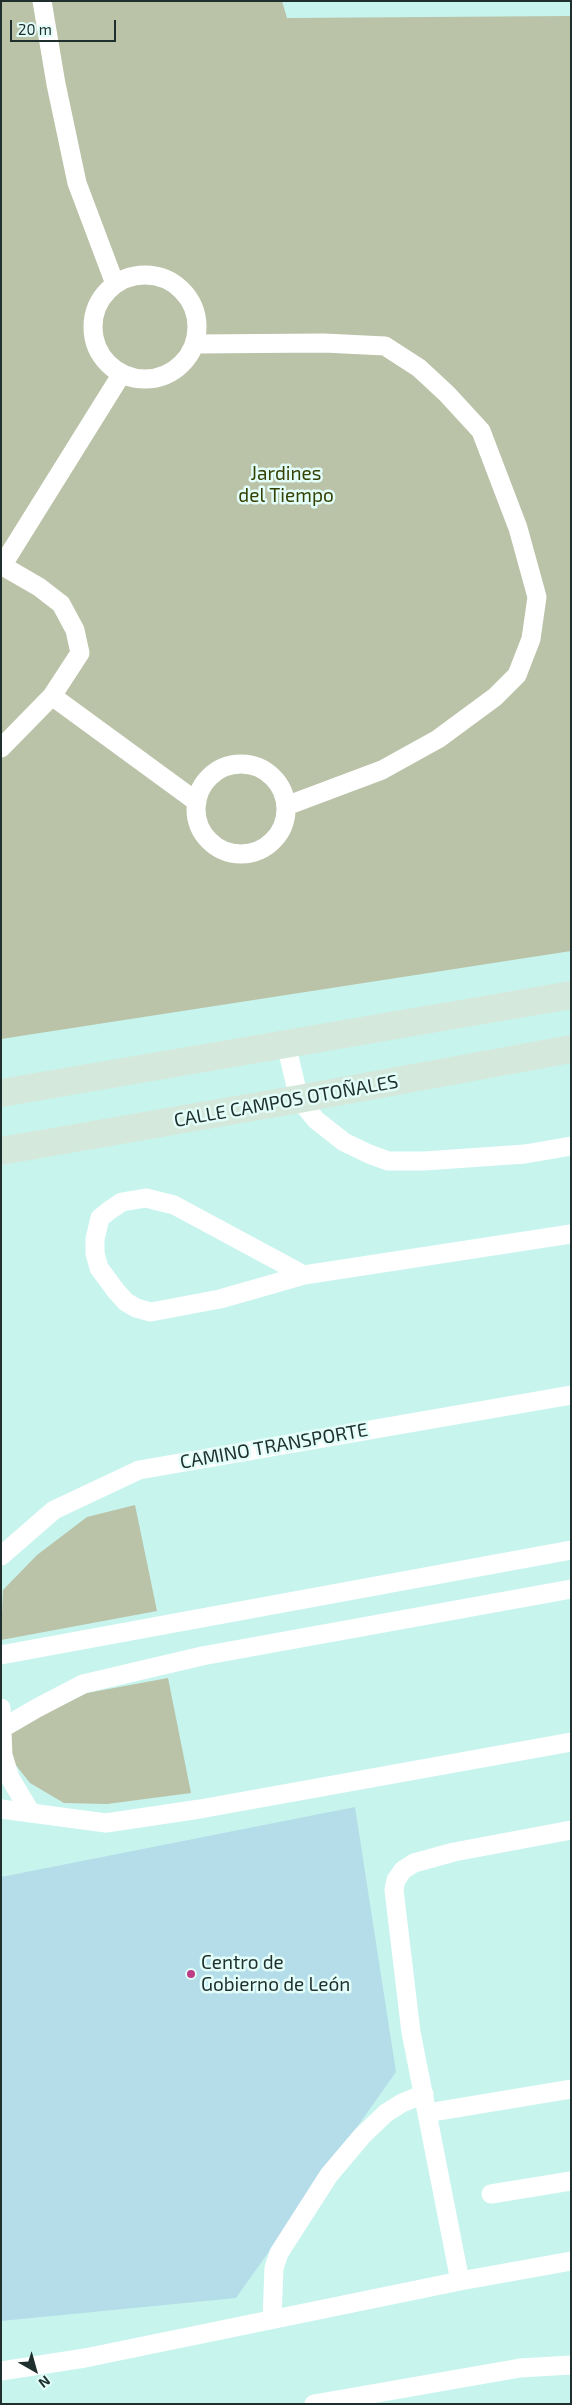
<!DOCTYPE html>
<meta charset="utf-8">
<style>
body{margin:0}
#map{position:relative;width:572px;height:2405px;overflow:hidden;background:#c8f4ee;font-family:"Exo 2",sans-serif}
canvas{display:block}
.frame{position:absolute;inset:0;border:2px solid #1e2f2d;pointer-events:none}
.north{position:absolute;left:10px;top:2345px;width:50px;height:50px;-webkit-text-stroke:4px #e3fdf9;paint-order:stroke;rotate:142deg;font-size:14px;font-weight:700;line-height:20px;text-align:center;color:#1e2f2d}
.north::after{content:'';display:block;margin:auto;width:18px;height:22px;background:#1e2f2d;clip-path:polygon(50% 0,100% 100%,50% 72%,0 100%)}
.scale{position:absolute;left:10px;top:20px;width:106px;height:22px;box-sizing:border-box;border:2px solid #1e2f2d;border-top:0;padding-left:6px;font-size:15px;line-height:18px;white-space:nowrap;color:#1e2f2d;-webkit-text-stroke:4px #e3fdf9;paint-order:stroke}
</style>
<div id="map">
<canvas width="572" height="2405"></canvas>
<div class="frame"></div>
<div class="north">N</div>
<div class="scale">20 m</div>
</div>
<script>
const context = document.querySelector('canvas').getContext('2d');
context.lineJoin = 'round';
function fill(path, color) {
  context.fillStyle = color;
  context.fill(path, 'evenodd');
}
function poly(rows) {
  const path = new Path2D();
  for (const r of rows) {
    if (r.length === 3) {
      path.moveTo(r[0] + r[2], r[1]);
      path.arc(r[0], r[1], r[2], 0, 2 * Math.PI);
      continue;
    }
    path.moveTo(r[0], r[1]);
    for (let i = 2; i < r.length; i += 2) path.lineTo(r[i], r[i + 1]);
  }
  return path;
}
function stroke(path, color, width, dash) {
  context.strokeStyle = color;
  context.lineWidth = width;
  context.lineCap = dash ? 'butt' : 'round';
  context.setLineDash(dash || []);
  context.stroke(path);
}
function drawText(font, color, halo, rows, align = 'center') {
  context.font = font + ' "Exo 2",sans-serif';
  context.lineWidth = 5;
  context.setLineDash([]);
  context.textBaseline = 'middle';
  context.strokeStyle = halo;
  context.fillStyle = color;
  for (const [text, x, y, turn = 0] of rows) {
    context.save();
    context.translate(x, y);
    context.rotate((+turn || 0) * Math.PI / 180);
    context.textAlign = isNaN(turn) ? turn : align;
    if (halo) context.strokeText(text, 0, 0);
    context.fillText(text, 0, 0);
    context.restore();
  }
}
fill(poly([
 [1,1,282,1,287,18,571,16,571,951,1,1039],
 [135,1505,157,1611,1,1640,3,1590,37,1555,87,1517],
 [168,1678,191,1793,107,1804,64,1803,30,1783,7,1754,7,1732,87,1693]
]), '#bac2a7');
fill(poly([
 [355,1807,396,2072,236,2298,1,2321,1,1877]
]), '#b4dde9');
stroke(poly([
 [42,1,56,84,77,183,115,284],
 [145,327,52],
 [195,344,324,343,385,346,419,368,447,394,481,431,518,528,537,597,531,639,517,675,495,697,438,739,382,770,286,806],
 [1,565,39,587,61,604,75,630,80,653,52,696,1,748],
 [2,566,121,375],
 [52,696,197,802],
 [241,809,45],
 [286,1044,299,1099,316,1120,344,1142,369,1154,388,1161,424,1161,525,1154,571,1146],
 [304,1275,174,1205,146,1198,122,1202,110,1210,100,1218,95,1239,95,1253,99,1268,116,1291,126,1302,136,1308,151,1312,220,1299,304,1275,571,1234],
 [1,1556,54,1510,139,1470,571,1395],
 [1,1655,571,1550],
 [1,1708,3,1755,10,1778,31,1813],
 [1,1729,37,1708,83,1684,202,1656,571,1589],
 [1,1809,106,1823,200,1809,571,1742],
 [427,2113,571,2089],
 [491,2194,571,2181],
 [460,2281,411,2032,394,1890,396,1880,403,1870,414,1863,454,1852,571,1830],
 [272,2319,274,2268,279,2253,329,2175,362,2136,386,2113,402,2103,424,2094],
 [1,2371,85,2358,460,2281,571,2261],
 [314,2404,520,2368,571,2365]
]), '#fff', 19);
stroke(poly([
 [1,1093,571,995],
 [1,1151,299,1099,571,1049]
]), '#d4e9db', 28);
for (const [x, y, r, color] of [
 [191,1974,5,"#bd3d87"]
]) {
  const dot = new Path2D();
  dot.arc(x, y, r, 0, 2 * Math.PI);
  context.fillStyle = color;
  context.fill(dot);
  stroke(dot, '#e3fdf9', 2);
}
drawText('19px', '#344102', '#e3fdf9', [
 ["Jardines",286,474],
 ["del Tiempo",286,496]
]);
drawText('19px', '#1e2f2d', '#e3fdf9', [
 ["CALLE CAMPOS OTOÑALES",286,1101,-10],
 ["CAMINO TRANSPORTE",274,1446,-10]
]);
drawText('19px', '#1e2f2d', '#e3fdf9', [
 ["Centro de",201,1963],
 ["Gobierno de León",201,1985]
], 'left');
</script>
